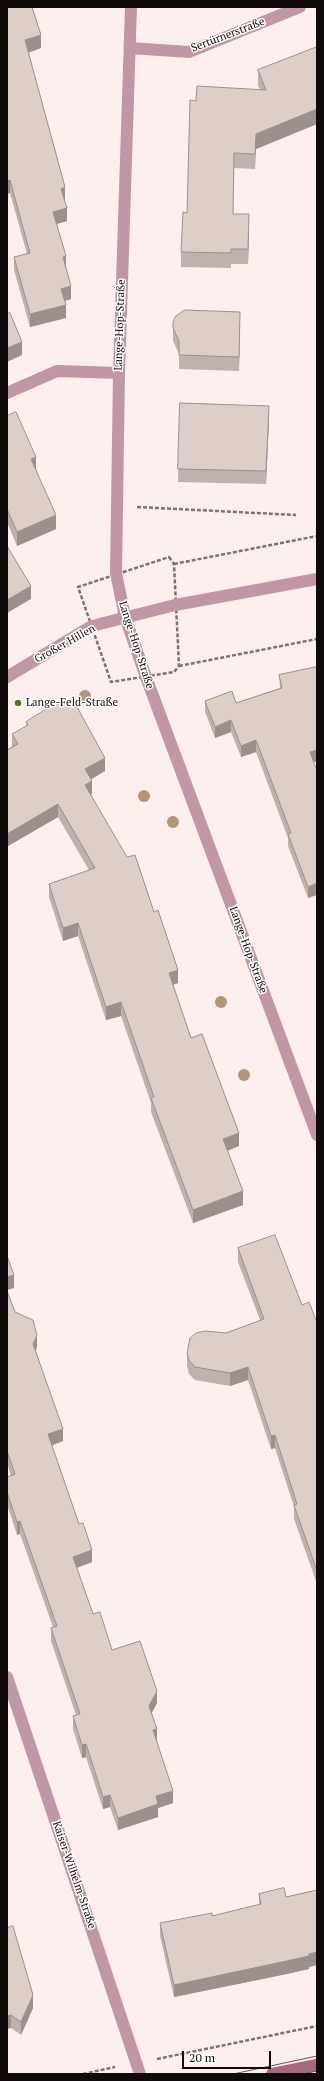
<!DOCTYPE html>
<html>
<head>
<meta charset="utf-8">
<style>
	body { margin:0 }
	#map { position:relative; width:324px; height:2081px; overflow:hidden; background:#feefef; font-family:"PT Serif",serif }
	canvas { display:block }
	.frame { position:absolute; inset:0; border:8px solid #100a0a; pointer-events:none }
	.scale { position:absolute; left:182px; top:2051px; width:89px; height:18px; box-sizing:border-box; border:2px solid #100a0a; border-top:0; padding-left:5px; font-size:12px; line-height:14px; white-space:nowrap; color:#100a0a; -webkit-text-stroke:3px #fff; paint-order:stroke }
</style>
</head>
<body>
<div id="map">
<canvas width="324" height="2081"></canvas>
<div class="frame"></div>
<div class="scale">20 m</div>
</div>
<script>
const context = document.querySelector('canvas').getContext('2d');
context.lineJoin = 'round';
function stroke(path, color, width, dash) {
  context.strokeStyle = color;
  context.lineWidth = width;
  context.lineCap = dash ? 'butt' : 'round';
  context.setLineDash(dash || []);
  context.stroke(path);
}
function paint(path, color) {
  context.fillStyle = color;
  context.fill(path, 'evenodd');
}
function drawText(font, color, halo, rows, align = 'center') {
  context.font = font + ' "PT Serif",serif';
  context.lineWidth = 3;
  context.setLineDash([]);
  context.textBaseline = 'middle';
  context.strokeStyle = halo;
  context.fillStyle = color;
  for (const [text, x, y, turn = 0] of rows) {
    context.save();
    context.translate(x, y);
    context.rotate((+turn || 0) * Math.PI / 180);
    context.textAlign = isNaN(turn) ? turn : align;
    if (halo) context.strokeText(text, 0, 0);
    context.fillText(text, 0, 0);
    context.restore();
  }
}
stroke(new Path2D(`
	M137 507 296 515
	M169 557 174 564 179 666 174 672 111 682 78 587Z
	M174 564 317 536
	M179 666 317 639
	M157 2059 317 2026
	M83 2074 115 2067`), '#7c7272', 2.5, [4, 2]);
stroke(new Path2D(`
	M131 7 119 373 116 573 125 617 146 677 317 1135
	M130 48 189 52 300 7
	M7 393 57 371 119 373
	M7 1677 140 2074`), '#c197a5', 12);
stroke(new Path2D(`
	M7 677 92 626 175 605 317 579`), '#c197a5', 12);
stroke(new Path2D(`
	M272 2074 317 2065`), '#a56a80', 12);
stroke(new Path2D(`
	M233 2074 317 2056
	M303 2074 317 2071`), '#5f5656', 1);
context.fillStyle = '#b59578';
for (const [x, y] of [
	[85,696],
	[144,796],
	[173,822],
	[221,1002],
	[244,1075]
]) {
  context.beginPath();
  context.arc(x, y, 6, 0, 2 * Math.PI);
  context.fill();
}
paint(new Path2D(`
	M7 7 41 48 28 52 65 201 67 221 57 224 66 269 71 299 65 301 66 318 30 327 14 270V257L27 254 10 193 7 194Z
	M317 47V124L256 149 255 169 234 168 233 214 249 229 248 264H231V268L181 267V252L187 213 196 101 260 89 258 86V70Z
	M173 323 240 325 239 371 179 369V354L173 341Z
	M180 403 269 419 266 484 178 482Z
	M7 416 36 470 56 529 17 546 7 522Z
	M317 667V761L314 762 308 898 288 846V838L256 752 241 757 231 732 215 738 205 712V701L236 703 280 688 279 675Z
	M26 722 105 771 91 779 92 794 91 795 178 983 173 985 191 1038 239 1146 228 1151 243 1205 193 1223 151 1112V1103L121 1016 106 1020 78 936 63 941 49 897V884L89 870 58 817 8 846V851H7L12 747V734L26 726Z
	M238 1248 302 1305 317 1323V1581H316L294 1519V1507L275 1448 271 1449 248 1380 230 1386 195 1380 189 1374 187 1366V1353L260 1320 238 1262Z
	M7 1291 15 1312 37 1347 36 1351 63 1441 51 1445 92 1562 77 1568 93 1614 112 1650 157 1703 151 1714 157 1741 173 1803 158 1808V1817L118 1830 110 1807 103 1809 86 1757 82 1758 73 1729V1716L76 1715 51 1641V1628L53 1627 20 1534 17 1535 7 1504V1477L11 1476 7 1463Z
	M317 1890V1965L309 1967V1969L282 1975 174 1997 160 1936V1923L212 1916 259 1905V1894L286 1897Z
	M7 1928 33 2008 21 2035 11 2028Z`), '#bfb1ac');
paint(new Path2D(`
	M41 35V48L25 54V40Z
	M317 109V124L256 149 255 169 256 134Z
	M10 180V193L7 194V181Z
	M65 187V201L61 189Z
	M67 208V221L53 225V212Z
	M249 214V229L248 264V249Z
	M66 256V269L63 257Z
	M71 286V299L61 302V289Z
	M66 305V318L30 327V314Z
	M240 312V325L239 371V357Z
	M22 342V355L7 362V348Z
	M269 406V419L266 484V471Z
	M36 457V470L31 459Z
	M56 515V529L17 546V532Z
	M31 586V599L7 613V600Z
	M231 720V732L215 738V727Z
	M256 740V752L241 757V746Z
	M317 750V761L310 764V752Z
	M105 758V771L85 783V769Z
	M92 781V794L85 798V785Z
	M58 804V817L8 846V851H7V834Z
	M317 883V895L308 898V887Z
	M78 923V936L63 941V928Z
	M178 970V983L169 986V973Z
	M121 1002V1016L106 1020V1007Z
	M239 1133V1146L223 1152V1139Z
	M243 1191V1205L193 1223V1210Z
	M14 1275V1288L7 1290V1277Z
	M37 1335V1347L33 1356V1344Z
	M248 1367V1380L230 1386V1373Z
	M63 1429V1441L48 1447V1434Z
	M275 1435V1448L271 1449V1436Z
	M20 1521V1534L17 1535V1522Z
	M92 1550V1562L73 1569V1557Z
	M316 1568H317V1581H316Z
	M157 1691V1703L149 1718V1706Z
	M157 1729V1742L153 1730Z
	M86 1744V1757L82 1758V1745Z
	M173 1791V1803L158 1808V1817L118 1830V1818L156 1796Z
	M110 1795V1807L103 1809V1797Z
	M317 1952V1965L309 1967V1969L282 1975 174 1997V1985Z
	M33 1995V2008L21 2035V2022Z
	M11 2015V2028L7 2029V2016Z`), '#9b908c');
const building = new Path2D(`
	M7 7H32L41 35 25 40 65 187 61 189 67 208 53 212 66 256 63 257 71 286 61 289 66 305 30 314 14 257 30 253 10 180 7 181Z
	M317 47V109L256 134 255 154 234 153 233 214H249L248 249H231V253L181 252 183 212 187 213 190 100 196 101 197 86 266 90 258 70Z
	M185 310 240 312 239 357 179 355V341L173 328V323L175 317Z
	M10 313 22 342 7 348V314Z
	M180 403 269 406 266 471 178 469Z
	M16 412 36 457 31 459 56 515 17 532 7 509V416Z
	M7 546 31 586 7 600Z
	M317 667V750L310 752 317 771V883L308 887 288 834 291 833 256 740 241 746 231 720 215 727 205 701 232 691 236 703 282 688 279 675Z
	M55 704H71L77 707 105 758 85 769 92 781 85 785 127 857 135 855 154 912 158 910 178 970 169 973 191 1038 202 1034 239 1133 223 1139 243 1191 193 1210 151 1098 154 1097 121 1002 106 1007 78 923 63 928 49 884 95 868 58 804 7 834V750L18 744 12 734 28 725 26 722Z
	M275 1235 302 1305 309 1302 317 1323V1568H316L294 1505 297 1504 275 1435 271 1436 248 1367 230 1373 195 1367 189 1360 187 1353 190 1338 196 1333 205 1331 226 1333 264 1319 238 1248Z
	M7 1256 14 1275 7 1277Z
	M7 1291 15 1312 33 1320 37 1335 33 1344 63 1429 48 1434 79 1524 83 1523 92 1550 73 1557 93 1614 100 1612 112 1650 140 1641 157 1691 149 1706 157 1729 153 1730 173 1791 156 1796 158 1804 118 1818 110 1795 103 1797 86 1744 82 1745 73 1716 80 1714 51 1628 57 1626 20 1521 17 1522 7 1492V1477L15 1474 7 1451Z
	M284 1888 286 1897 317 1890V1952L309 1954V1956L282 1962 174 1985 160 1923 212 1913V1916L261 1904 259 1894Z
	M13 1926 33 1995 21 2022 11 2015 7 2016V1928Z`);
paint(building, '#decec8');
stroke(building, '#9b908c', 1);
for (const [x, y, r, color] of [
	[18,703,4,"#46811d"]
]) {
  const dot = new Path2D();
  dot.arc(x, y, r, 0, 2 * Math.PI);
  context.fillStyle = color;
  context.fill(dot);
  stroke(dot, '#fff', 1.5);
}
drawText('11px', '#100a0a', '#fff', [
	["Sertürnerstraße",228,35,-21],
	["Lange-Hop-Straße",120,325,-88],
	["Großer Hillen",65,644,-29],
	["Lange-Hop-Straße",136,645,72],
	["Lange-Hop-Straße",248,950,70],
	["Kaiser-Wilhelm-Straße",74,1875,71]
]);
drawText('11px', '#100a0a', '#fff', [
	["Lange-Feld-Straße",26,703]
], 'left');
</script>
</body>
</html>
